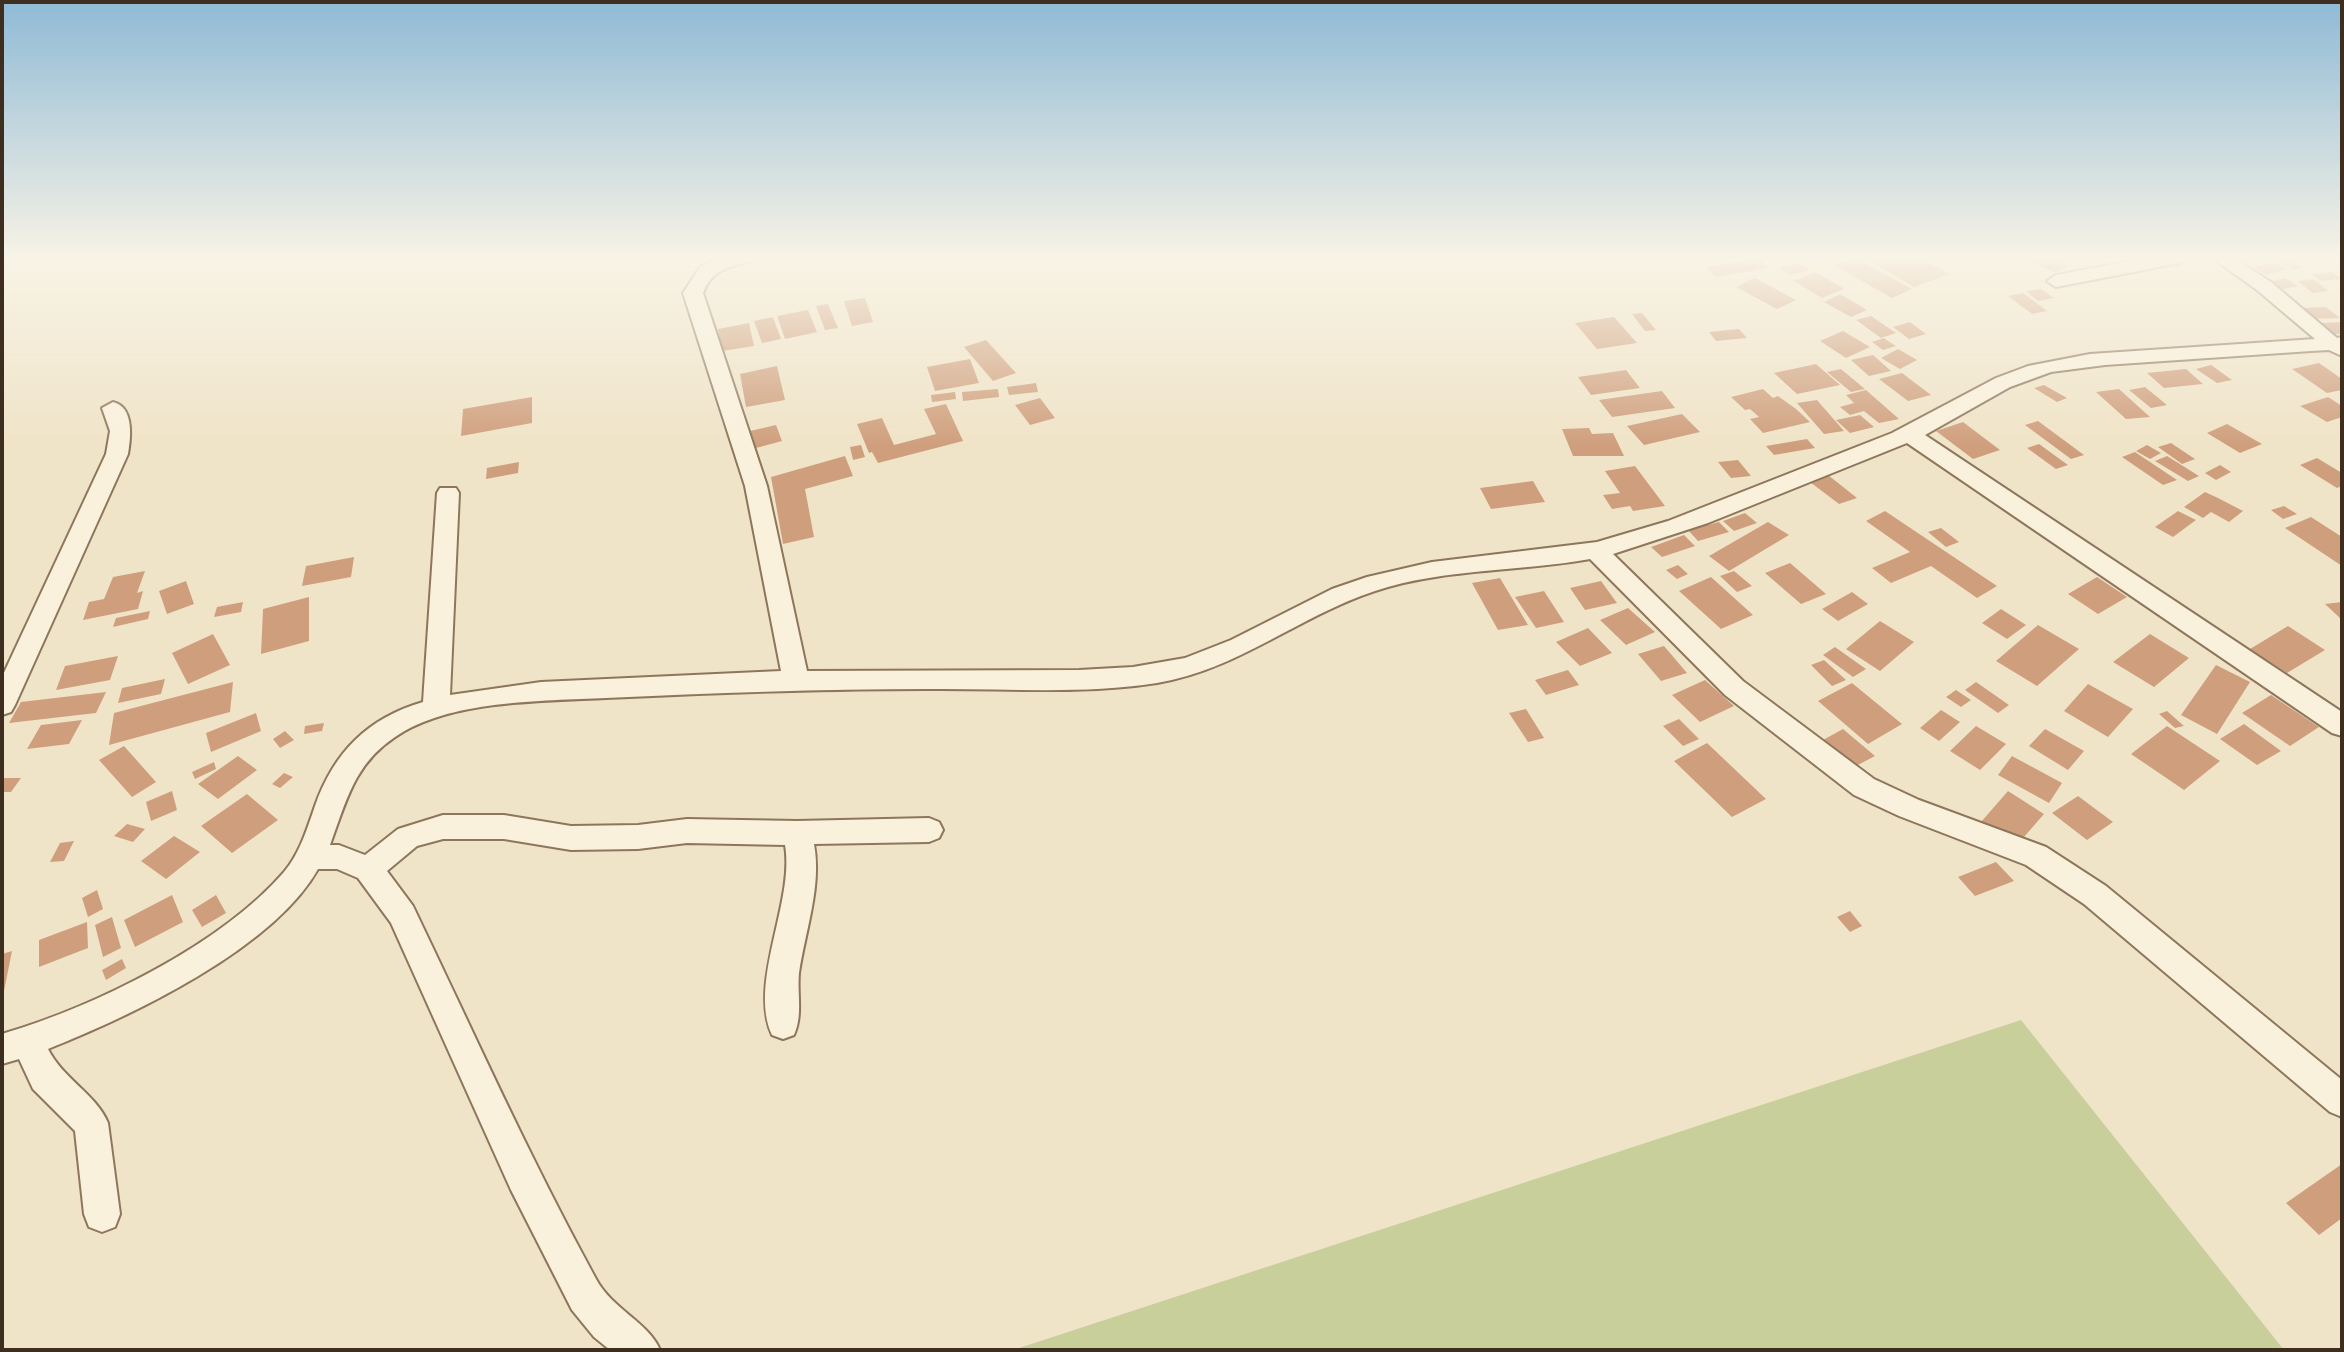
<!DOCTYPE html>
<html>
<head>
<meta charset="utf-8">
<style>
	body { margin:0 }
	#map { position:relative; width:2344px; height:1352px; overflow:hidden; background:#f0e4c8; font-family:"Roboto Serif",serif }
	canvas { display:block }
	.frame { position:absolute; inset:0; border:4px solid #3d2e20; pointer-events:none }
</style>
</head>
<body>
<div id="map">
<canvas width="2344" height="1352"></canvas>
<div class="frame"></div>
</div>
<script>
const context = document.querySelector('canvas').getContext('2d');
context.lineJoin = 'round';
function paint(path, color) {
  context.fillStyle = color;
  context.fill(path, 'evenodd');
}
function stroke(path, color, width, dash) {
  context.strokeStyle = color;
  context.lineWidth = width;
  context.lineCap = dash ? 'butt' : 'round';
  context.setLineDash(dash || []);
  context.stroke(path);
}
paint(new Path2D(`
	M2021 1020 2284 1350H1013Z`), '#c9cf9b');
paint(new Path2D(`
	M1854 257 1912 289 1892 298 1834 265Z
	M1890 257H1919L1949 274 1914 287 1873 263Z
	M2020 257H2048L2068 266 2055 273Z
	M2268 257H2282L2302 267 2294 270Z
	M1758 258 1769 268 1716 277 1706 267Z
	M2274 262 2287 269 2267 275 2253 267Z
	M1799 263 1809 270 1790 275 1780 268Z
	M1816 272 1844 289 1822 298 1794 281Z
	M2333 272 2342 279 2321 281 2311 274Z
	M1755 278 1796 300 1777 309 1736 287Z
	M2285 278 2298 286 2279 290 2266 283Z
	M2313 279 2329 291 2313 293 2297 281Z
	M2041 289 2054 298 2038 301 2026 291Z
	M2023 293 2047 311 2032 314 2008 296Z
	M1840 294 1867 310 1851 317 1824 302Z
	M865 298 873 322 852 326 844 301Z
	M828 304 838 328 825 330 816 306Z
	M2326 307 2340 318 2311 319 2298 308Z
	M808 310 817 332 785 339 777 316Z
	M1642 313 1656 330 1645 331 1632 314Z
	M1871 316 1896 333 1881 338 1856 320Z
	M773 317 781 339 762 343 754 321Z
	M1614 317 1637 343 1597 349 1575 323Z
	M1910 322 1926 334 1909 339 1893 327Z
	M2342 322V334H2333L2319 323Z
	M749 323 754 346 722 351 718 329Z
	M1739 329 1747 338 1716 341 1709 332Z
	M1843 331 1870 347 1846 358 1820 341Z
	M1884 338 1888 341 1896 346 1883 350 1872 342Z
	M986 340 1016 373 993 381 964 347Z
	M1898 349 1917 360 1900 369 1881 358Z
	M1873 355 1891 371 1869 376 1851 360Z
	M970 359 979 383 935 391 927 367Z
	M2319 363 2342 379V390L2327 393 2292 369Z
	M1816 364 1840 385 1797 394 1774 373Z
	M2211 365 2232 380 2217 383 2196 369Z
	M777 366 785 400 746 407 740 374Z
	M1841 369 1865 389 1851 392 1827 372Z
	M2186 369 2203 384 2164 388 2147 373Z
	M1626 370 1640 388 1591 395 1578 377Z
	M1902 373 1931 395 1908 401 1879 379Z
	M1036 383 1038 392 1009 395 1007 387Z
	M2044 385 2067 398 2057 402 2034 388Z
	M2145 387 2167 405 2151 408 2129 390Z
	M998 389 999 397 963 401 962 392Z
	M1763 389 1773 398 1778 396 1796 409 1810 422 1763 433 1750 419 1759 417 1750 409 1745 410 1731 397Z
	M2119 389 2150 417 2126 419 2096 392Z
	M1866 390 1899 419 1879 423 1864 411 1850 415 1840 407 1854 403 1846 395Z
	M1662 391 1675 408 1612 417 1599 400Z
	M955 392 956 399 932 402 931 395Z
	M532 397V423L461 436 463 409Z
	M2328 397 2342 406V417L2327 422 2300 406Z
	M1040 398 1055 418 1030 425 1015 405Z
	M1817 400 1844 431 1824 434 1797 403Z
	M946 404 963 441 878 463 872 452 869 453 857 424 882 418 894 445 936 434 924 409Z
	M1682 414 1700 432 1644 445 1627 426Z
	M1860 415 1874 427 1850 433 1836 420Z
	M2038 421 2084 455 2071 459 2025 425Z
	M1963 422 2000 450 1973 459 1936 431Z
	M2227 424 2262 444 2240 453 2207 433Z
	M776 425 782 441 756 448 750 431Z
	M1589 428 1592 434 1613 433 1624 456H1573L1562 429Z
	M1807 439 1815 448 1774 455 1766 446Z
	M2171 443 2195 459 2182 464 2158 447Z
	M2039 444 2068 465 2056 469 2027 448Z
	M861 445 865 457 853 460 850 447Z
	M2147 445 2161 453 2150 459 2136 451Z
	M2135 452 2177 480 2163 485 2122 457Z
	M845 456 853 476 805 489 814 537 783 544 771 477Z
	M2167 456 2199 476 2188 481 2155 461Z
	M2317 458 2342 473V486L2337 488 2300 465Z
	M1738 460 1751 476 1731 478 1718 462Z
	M519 462 518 473 486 479 487 468Z
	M2220 465 2231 472 2216 480 2205 473Z
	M1635 466 1665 506 1633 511 1630 506 1612 509 1603 495 1620 493 1605 471Z
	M1828 475 1857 498 1839 504 1810 482Z
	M1533 481 1545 502 1491 509 1480 488Z
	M2205 492 2218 498 2243 511 2229 522 2211 512 2203 518 2184 507Z
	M2284 506 2297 514 2283 519 2271 510Z
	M1885 511 1997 586 1977 598 1931 566 1891 583 1872 568 1910 552 1866 521Z
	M2178 511 2196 520 2173 537 2155 527Z
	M1745 513 1757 523 1734 531 1723 521Z
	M2311 517 2342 537V566L2285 528Z
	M1719 522 1729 532 1698 541 1688 530Z
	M1768 522 1789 535 1729 571 1709 556Z
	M1941 528 1959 542 1946 547 1928 532Z
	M1684 535 1695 546 1662 557 1651 547Z
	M354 557 351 577 302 586 306 566Z
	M1790 563 1826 594 1801 604 1765 573Z
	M1678 565 1688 574 1677 579 1666 570Z
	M145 571 137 593 143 591 138 609 83 620 89 602 104 599 113 577Z
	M1734 571 1752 586 1737 592 1720 576Z
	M1711 577 1753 615 1721 629 1679 591Z
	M2097 577 2127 597 2098 614 2068 594Z
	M1500 578 1528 625 1498 630 1472 583Z
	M186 581 194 604 167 614 159 591Z
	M1601 581 1617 603 1585 610 1570 588Z
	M1544 591 1564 622 1536 628 1515 597Z
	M1852 592 1868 604 1838 621 1822 609Z
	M309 597V641L261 654 263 609Z
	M243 602 241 612 214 617 217 607Z
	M2342 602V620L2325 604Z
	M1628 608 1655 632 1626 645 1600 620Z
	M2001 609 2026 625 2007 639 1982 623Z
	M150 611 148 619 113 627 116 618Z
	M1880 621 1914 642 1880 671 1846 649Z
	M2038 625 2079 649 2037 686 1996 661Z
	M2288 626 2325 650 2287 673 2250 649Z
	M1588 628 1612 653 1580 666 1556 642Z
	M213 634 230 665 188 684 172 653Z
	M2150 634 2189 658 2154 687 2113 662Z
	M1664 646 1687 673 1661 681 1638 654Z
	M1835 647 1866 669 1853 677 1823 655Z
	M118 656 110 680 56 690 65 666Z
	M1824 660 1846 680 1832 686 1811 665Z
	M2216 665 2250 682 2217 734 2181 715Z
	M1568 670 1579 685 1546 695 1535 680Z
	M165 679 161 694 118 703 122 688Z
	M1705 680 1734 706 1700 722 1672 695Z
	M233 682 230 712 109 745 114 713Z
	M1976 682 2009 705 1998 713 1965 690Z
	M1852 683 1902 724 1868 744 1818 701Z
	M2088 684 2133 709 2108 737 2064 711Z
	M1956 690 1971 700 1961 707 1946 697Z
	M106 692 96 713 9 723 21 702Z
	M2271 695 2319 727 2290 746 2242 713Z
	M1526 709 1544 738 1528 742 1509 713Z
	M1941 710 1960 722 1939 741 1920 728Z
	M2167 711 2184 726 2175 728 2159 714Z
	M256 713 261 731 211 752 206 733Z
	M1679 719 1699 739 1683 746 1663 726Z
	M82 720 69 744 27 749 41 725Z
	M324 723 322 731 304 734 305 726Z
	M2244 724 2281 751 2257 765 2220 739Z
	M1976 726 2006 744 1980 770 1950 751Z
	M2167 726 2220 761 2184 790 2131 754Z
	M1843 729 1875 756 1854 767 1823 740Z
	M2045 729 2084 751 2068 770 2029 746Z
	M285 731 294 740 280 748 273 739Z
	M1707 743 1766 799 1732 817 1674 761Z
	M124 746 156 782 132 797 99 760Z
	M238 756 257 770 218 799 198 784Z
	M2012 756 2062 783 2049 803 1998 775Z
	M214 762 216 769 195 779 192 772Z
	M284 773 293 777 280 788 272 784Z
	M2 778H21L11 792H2Z
	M172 791 177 810 151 821 146 802Z
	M2008 791 2044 814 2017 845 1981 822Z
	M247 794 278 820 232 853 201 826Z
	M2078 796 2113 822 2087 840 2052 813Z
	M127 824 145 829 133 842 114 836Z
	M174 836 200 852 166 879 141 861Z
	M74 841 64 861 50 862 60 843Z
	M1996 862 2014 881 1975 896 1958 877Z
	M97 890 103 909 88 917 82 898Z
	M172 895 183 922 135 947 124 920Z
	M216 895 226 913 202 927 192 910Z
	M1850 911 1862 926 1850 932 1837 917Z
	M112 917 121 948 103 957 95 925Z
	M87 922 88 948 39 967V940Z
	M12 951 3 996 2 995V954Z
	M122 959 126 968 106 980 102 970Z
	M2342 1164V1218L2319 1235 2286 1203Z`), '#cf9f7d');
const street = new Path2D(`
	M719 257H754L752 261C729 267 712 269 703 293L767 486 807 671 1079 670 1133 667 1185 658 1231 640 1332 589 1367 577 1432 562 1597 542 1668 521 1892 433 1996 378 2028 366 2090 354 2315 339 2257 290 2211 257H2232L2271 282 2337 338 2342 337V356L2329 350 2311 351 2105 365 2051 372 2010 387 1925 435 2342 712V736L2332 733 1907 443 1708 523 1613 554 1743 681 1874 779 1919 800 2046 847 2106 886 2342 1080V1117L2330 1112 2084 904 2026 865 1899 816 1854 795 1725 695 1590 559C1519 572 1444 568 1375 591 1299 616 1237 670 1157 683 1080 695 1002 688 926 689 819 689 713 693 606 698 541 701 449 700 395 737 354 764 346 802 330 845H339L365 855 398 829 443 815H504L571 826 638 825 687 819 797 821 929 818 939 822 943 830 939 838 929 842 814 844C822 886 805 932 799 973 797 994 803 1015 794 1035L783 1039 772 1035C748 982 795 901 785 845L687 843 638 849 571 850 504 839H443L417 846 387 871 413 906C473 1031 529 1157 596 1279 612 1309 649 1323 660 1350H610L594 1337 572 1310 511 1190 391 923 358 878 337 869H318C273 949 131 1016 48 1049 63 1079 96 1094 108 1123L120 1214 115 1227 102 1232 89 1227 84 1214 75 1131 33 1089 19 1059 2 1064V1034C94 1007 221 945 284 872 300 853 307 829 315 806 334 752 368 718 423 702L437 493 440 488H456L459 493 450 695 541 682 781 671 745 486 683 293 700 267Z
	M2152 257H2189L2180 263 2056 287 2047 281 2056 275Z
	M113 402C134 407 131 437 128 454L15 705 11 712 2 715V677L106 454 110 431 102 408Z`);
stroke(street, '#8d765c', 4);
paint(street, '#faf1dc');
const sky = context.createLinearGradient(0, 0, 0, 446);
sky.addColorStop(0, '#8fbad6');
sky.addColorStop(0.58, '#f8f3e6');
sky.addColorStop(1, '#f8f3e600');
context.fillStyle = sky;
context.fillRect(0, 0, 2344, 446);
</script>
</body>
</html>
